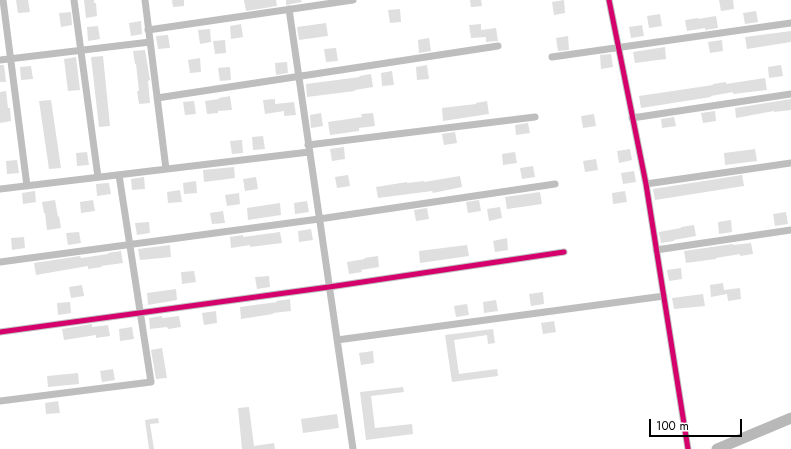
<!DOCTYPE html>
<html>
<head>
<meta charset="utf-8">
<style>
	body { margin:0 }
	#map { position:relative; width:791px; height:449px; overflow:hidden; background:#fff; font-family:Jost,sans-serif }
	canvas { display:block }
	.scale { position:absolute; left:649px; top:419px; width:93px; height:18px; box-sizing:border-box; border:2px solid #000; border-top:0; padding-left:5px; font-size:12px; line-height:14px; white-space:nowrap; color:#000; -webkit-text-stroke:3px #fff; paint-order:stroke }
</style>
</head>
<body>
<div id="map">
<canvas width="791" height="449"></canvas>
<div class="scale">100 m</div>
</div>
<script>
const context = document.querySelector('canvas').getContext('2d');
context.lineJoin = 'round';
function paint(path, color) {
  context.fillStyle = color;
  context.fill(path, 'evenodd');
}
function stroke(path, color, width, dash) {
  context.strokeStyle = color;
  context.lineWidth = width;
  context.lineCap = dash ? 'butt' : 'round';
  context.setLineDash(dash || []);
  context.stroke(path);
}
paint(new Path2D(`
	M16 0H28L30 12 18 13Z
	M84 0H94V3H96L97 16 86 18Z
	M172 0H184V6L173 7Z
	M244 0H276L277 6 246 11Z
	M286 0H301L302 2 286 5Z
	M470 0H481L482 6 471 7Z
	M564 0 565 13 554 15 552 2Z
	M719 0H733L734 9 721 11Z
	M400 9 401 22 390 23 388 10Z
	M756 11 758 22 745 24 743 13Z
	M71 12 72 25 61 27 59 13Z
	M660 14 662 26 649 28 647 16Z
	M716 16 718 28 705 30V28L687 31 685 20 698 18V19Z
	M141 21 142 34 131 36 129 23Z
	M326 23 328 36 299 40 297 27Z
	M241 24 243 37 231 39 230 26Z
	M481 24V30L496 28 498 41 486 42V37L471 38 469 25Z
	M642 25 644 36 631 38 629 27Z
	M98 26 100 39 88 41 87 27Z
	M210 29 211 42 200 44 198 30Z
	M791 31V42L747 49 745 37Z
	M168 35 170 48 158 49 156 36Z
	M568 36 569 50 558 51 556 38Z
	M429 38 431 51 419 53 418 40Z
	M225 40 226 53 215 54 213 41Z
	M722 40 723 51 710 53 708 42Z
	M665 47 666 59 635 63 633 52Z
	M336 48 338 61 326 62 324 49Z
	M145 50 150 80 148 81 150 103 139 104 137 91H139L136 64H135L133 51Z
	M611 54 613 67 601 69 600 55Z
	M103 56 110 126 99 127 91 57Z
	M76 57 80 90 68 91 64 59Z
	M200 58 201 72 190 73 188 60Z
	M287 62 288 73 276 75 275 63Z
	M0 65H4L6 82H0Z
	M427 65 429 79 417 80 416 67Z
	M781 65 783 76 769 78 768 67Z
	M31 66 33 79 21 80 20 67Z
	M230 67 231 80 220 81 218 68Z
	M392 71 394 85 382 86 381 73Z
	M371 74 373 87 355 90V91L307 97 306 84 360 77 359 76Z
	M765 78 767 90 733 94V92L711 96V97L641 108 639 96 713 85V84L726 82V84Z
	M6 91 8 108H10L11 121 0 123V92Z
	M230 96 232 110 218 111V113L207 114 205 101 219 99V98Z
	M275 99V104L294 102 296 115 284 116V111L265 114 263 100Z
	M791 99V110L774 112V111L736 118 735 108Z
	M51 100 61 168 49 169 39 101Z
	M194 101 196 114 185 115 183 102Z
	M487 101 489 114 443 121 442 108 476 104V103Z
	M715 111 716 121 703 123 701 113Z
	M321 113 323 126 311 128 310 115Z
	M373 113 375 126 359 128V131L330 135 328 122 362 117 361 114Z
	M594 114 596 126 583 128 581 116Z
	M674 117 676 126 662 128 661 119Z
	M528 123 530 133 516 135 515 125Z
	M455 132 457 143 444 145 442 134Z
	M263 136 265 149 253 150 252 137Z
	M242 140 243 153 232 154 230 141Z
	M344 147 345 159 332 161 330 149Z
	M630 149 632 160 619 163 617 151Z
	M755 149 757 161 725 165 724 153Z
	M87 152 89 165 77 166 76 153Z
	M515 152 517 163 503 165 502 154Z
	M596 159 598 170 585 172 583 161Z
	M17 160 19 173 7 174 6 161Z
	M533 166 535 177 522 179 520 168Z
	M234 167 235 178 204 182 203 170Z
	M634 171 636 182 623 184 621 173Z
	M348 175 350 186 337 188 335 177Z
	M742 175 744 186 655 200 653 189Z
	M460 176 462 187 433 193 432 191 378 198 376 187 407 182V183L424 181V182Z
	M144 177 145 189 132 190 131 179Z
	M256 177 258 189 245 191 243 179Z
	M196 181 197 193 184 194 183 183Z
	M109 183 111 194 97 196 96 184Z
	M180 190 182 202 168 203 167 192Z
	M35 191 36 202 23 204 22 193Z
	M625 191 627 202 613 204 612 193Z
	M540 192 542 204 507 209 505 197Z
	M239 193 240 204 227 206 225 195Z
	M55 200 58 217 59 216 61 228 47 230 45 213H44L42 202Z
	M93 200 95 211 81 213 80 202Z
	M479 200 481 211 468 213 466 202Z
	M307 201 309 212 295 214 294 203Z
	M280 203 281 215 248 220 247 208Z
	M500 207 502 218 489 221 487 209Z
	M427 208 429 219 416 221 414 210Z
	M223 211 225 223 212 224 210 213Z
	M786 212 788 224 775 226 773 214Z
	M731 220 732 232 719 234 718 222Z
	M149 222 150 233 137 235 135 223Z
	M694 225 696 236 674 240V241L661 243 659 232 681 228V227Z
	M311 229 313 240 299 242 298 231Z
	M79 232 81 243 68 245 66 233Z
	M280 232 282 243 250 247V245L231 248 230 237 243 235V237Z
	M24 237 25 248 12 250 11 238Z
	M507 238 508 250 495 252 493 241Z
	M751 243 753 254 740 256V254L716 258V259L686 263 684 251 733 244V245Z
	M170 245 171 257 140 260 138 249Z
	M467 245 469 256 420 263 419 251Z
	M121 251 123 263 101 266 102 267 88 269V266L36 275 34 263 80 256 81 258 108 254V253Z
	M378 256 379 267 361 270 362 272 349 274 347 262 365 259 364 258Z
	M681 268 682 279 669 281 667 270Z
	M194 271 196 282 182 284 181 272Z
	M269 276 270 287 257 289 255 277Z
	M723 283 724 290 740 288 741 299 728 301 727 294 711 297 710 285Z
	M82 285 84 296 71 298 69 287Z
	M176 289 177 300 148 305 147 293Z
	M543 292 544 304 531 306 529 294Z
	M703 294 705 306 674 309 672 298Z
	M290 299 291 311 273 313V314L241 319 240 307 277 302 276 301Z
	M496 300 498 311 484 313 483 302Z
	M70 302 71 313 58 315 57 303Z
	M467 304 469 315 456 317 454 306Z
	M216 311 217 323 204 325 202 313Z
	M162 316V318L179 316 181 327 168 329 167 327 150 329 149 318Z
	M554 321 556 332 543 334 541 323Z
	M92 324V327L108 325 110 336 96 338V335L64 340 62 329Z
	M132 327 134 339 120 341 119 329Z
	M493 329 495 343 488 344 487 335 454 340 459 374 497 369 498 376 452 382 445 335Z
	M162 348 167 378 156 379 151 350Z
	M373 351 374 363 361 365 359 353Z
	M113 369 115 380 102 382 100 371Z
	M78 373 79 384 48 387 47 376Z
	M403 387 404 392 371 396 375 428 412 424 413 434 366 440 360 392Z
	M58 401 60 413 46 414 45 403Z
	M249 407 254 446 274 443 275 449H242L238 408Z
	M337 414 339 428 303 433 301 419Z
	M158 418 159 423 150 424 154 449H149L145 420Z`), '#dfdfdf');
stroke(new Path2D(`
	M3 0 27 186
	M74 0 98 177
	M145 0 166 169
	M609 0 646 184 688 449
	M289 9 353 449
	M148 30 353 0
	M552 57 791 23
	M0 60 150 42
	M157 98 498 46
	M632 118 791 94
	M308 145 535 117
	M646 184 791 163
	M0 189 309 152
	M656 250 791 230
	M0 262 319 219 555 184
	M0 332 329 287 564 252
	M337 340 664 296
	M0 401 151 382 119 175`), '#bebebe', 7);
stroke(new Path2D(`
	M717 449 791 418`), '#b8b8b8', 11);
stroke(new Path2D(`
	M609 0 646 184 688 449
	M0 332 329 287 564 252`), '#d6006c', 5);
</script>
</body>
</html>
